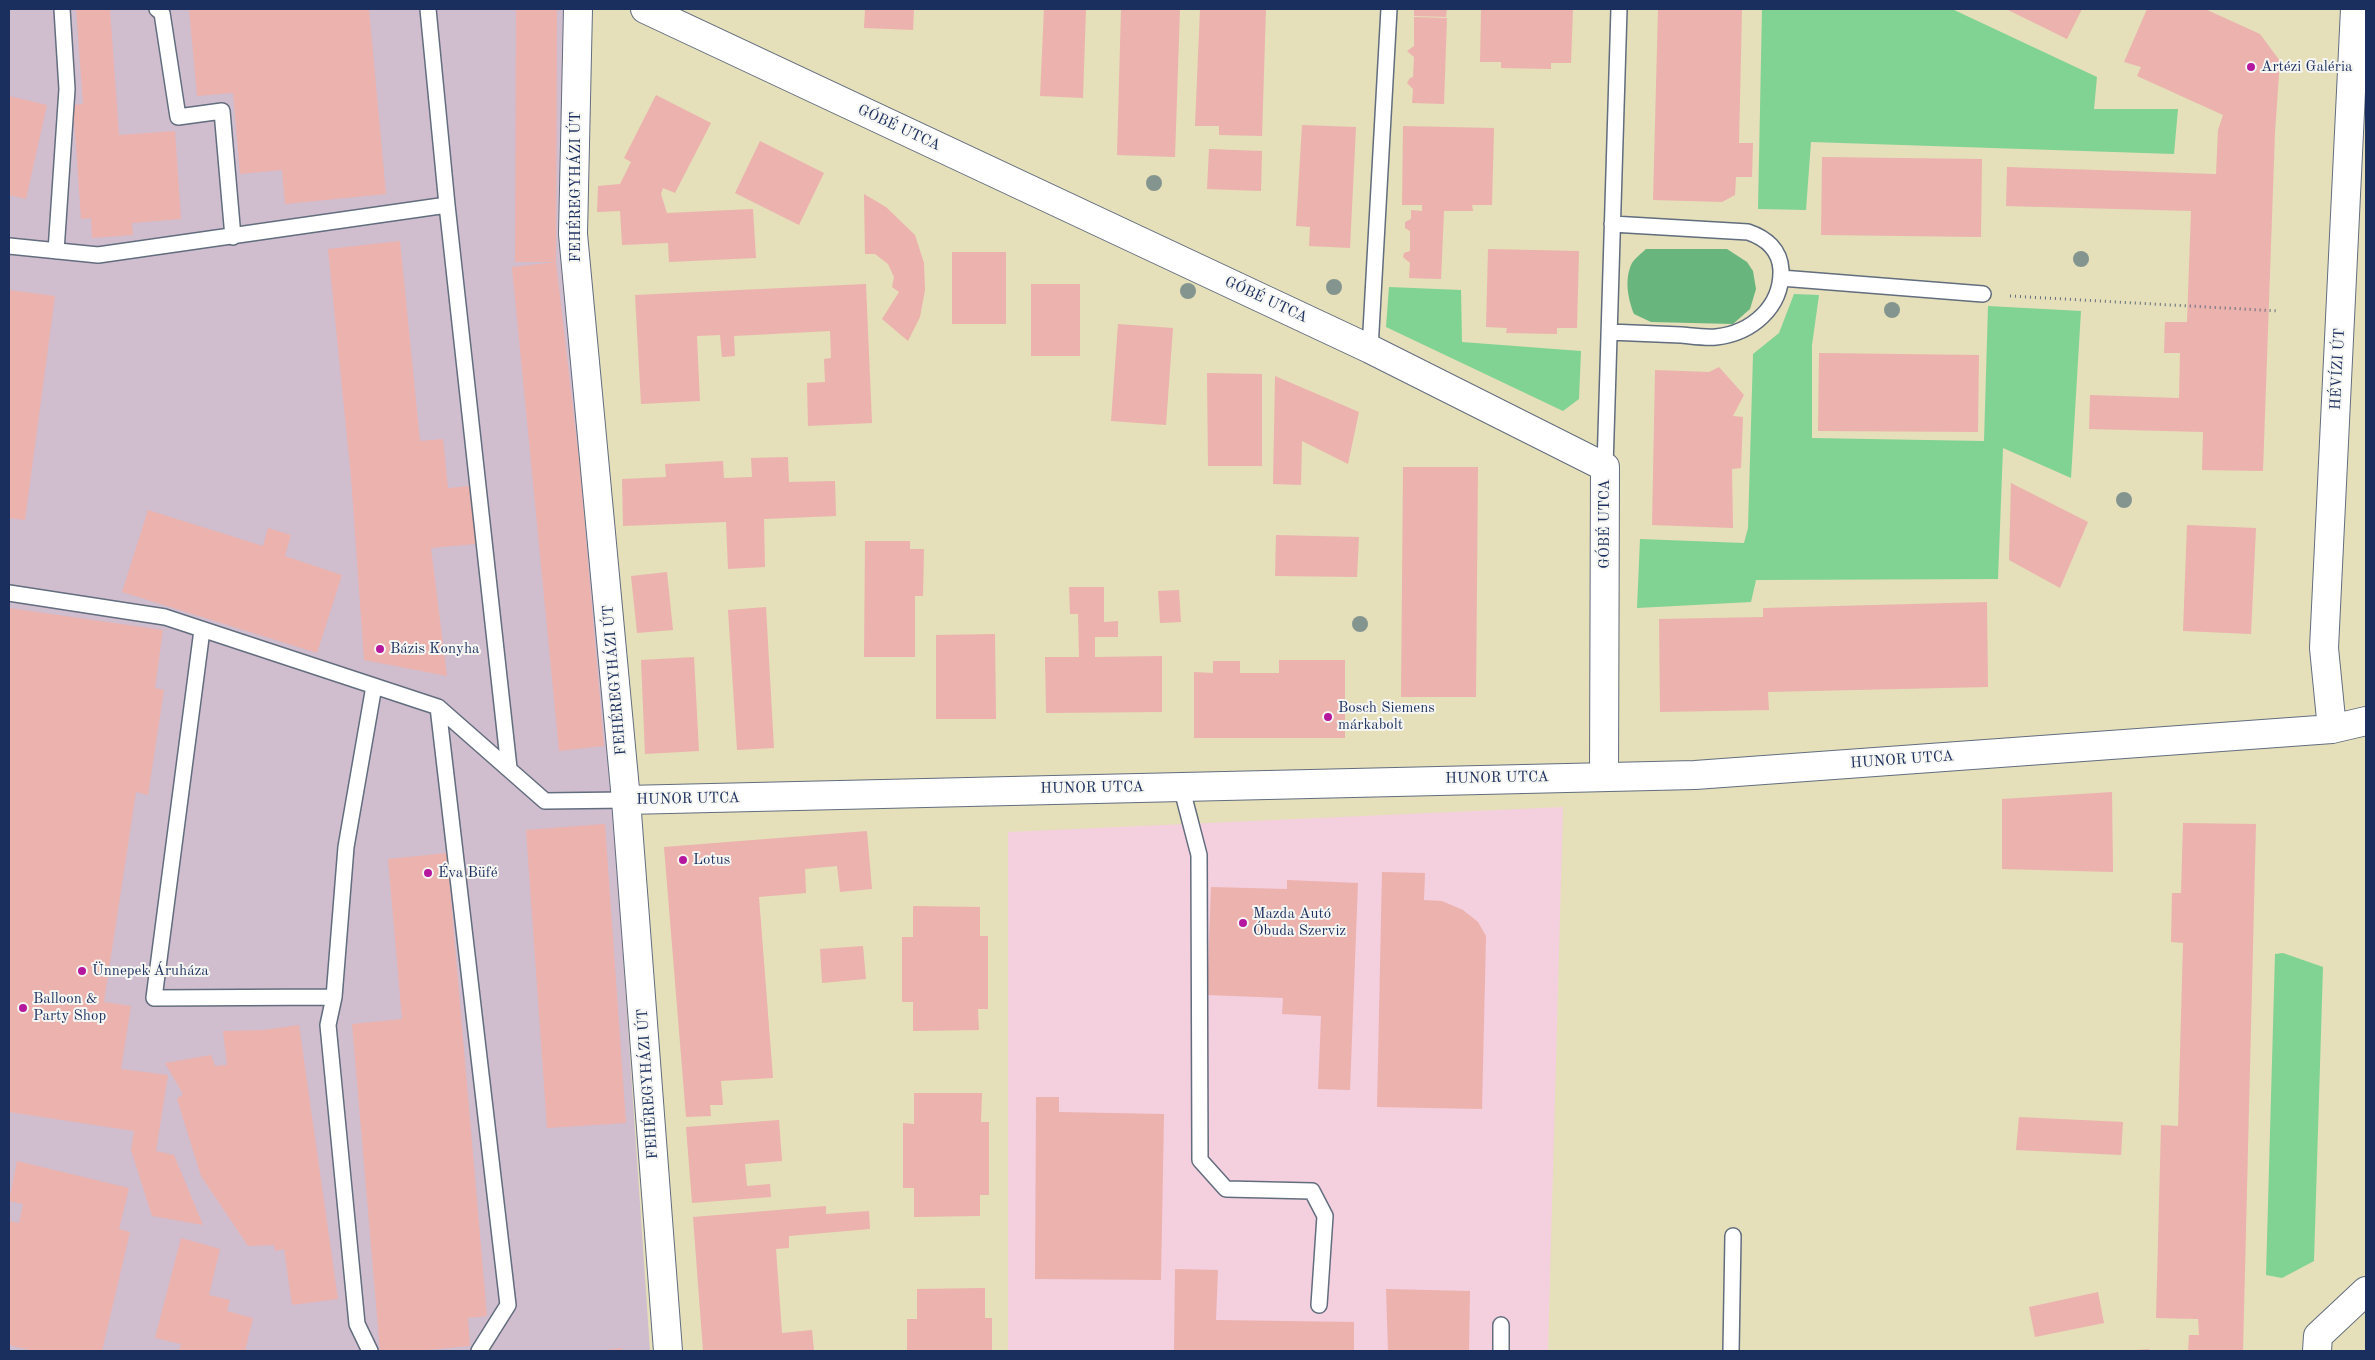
<!DOCTYPE html>
<html>
<head>
<meta charset="utf-8">
<style>
	body { margin:0 }
	#map { position:relative; width:2375px; height:1360px; overflow:hidden; background:#e5dfba; font-family:"Old Standard TT",serif }
	canvas { display:block }
	.frame { position:absolute; inset:0; border:10px solid #1b2f5e; pointer-events:none }
</style>
</head>
<body>
<div id="map">
<canvas width="2375" height="1360"></canvas>
<div class="frame"></div>
</div>
<script>
const context = document.querySelector('canvas').getContext('2d');
context.lineJoin = 'round';
function paint(path, color) {
  context.fillStyle = color;
  context.fill(path, 'evenodd');
}
function stroke(path, color, width, dash) {
  context.strokeStyle = color;
  context.lineWidth = width;
  context.lineCap = dash ? 'butt' : 'round';
  context.setLineDash(dash || []);
  context.stroke(path);
}
function drawText(font, color, halo, rows, align = 'center') {
  context.font = font + ' "Old Standard TT",serif';
  context.lineWidth = 4;
  context.setLineDash([]);
  context.textBaseline = 'middle';
  context.strokeStyle = halo;
  context.fillStyle = color;
  for (const [text, x, y, turn = 0] of rows) {
    context.save();
    context.translate(x, y);
    context.rotate((+turn || 0) * Math.PI / 180);
    context.textAlign = isNaN(turn) ? turn : align;
    if (halo) context.strokeText(text, 0, 0);
    context.fillText(text, 0, 0);
    context.restore();
  }
}
paint(new Path2D(`
	M1563 807 1548 1351H1008V832Z`), '#f4cfde');
paint(new Path2D(`
	M9 9H565L609 748 650 1351H9Z`), '#d0bdce');
paint(new Path2D(`
	M1762 9H1952L2097 77 2094 109H2178L2174 154 1811 142 1806 210 1758 209Z
	M1389 287 1461 290 1462 342 1581 351 1579 399 1563 411 1386 327Z
	M1794 294 1819 295 1812 345V438L1984 441 1988 306 2081 311 2071 478 2003 448 1998 579 1756 580 1751 602 1637 608 1640 539 1744 543 1748 528 1753 354 1779 333Z
	M2283 953 2323 967 2314 1261 2282 1278 2266 1275 2275 954Z`), '#81d394');
paint(new Path2D(`
	M1646 249H1727L1747 262 1753 271 1756 289 1750 309 1733 324 1651 322 1634 314C1628 299 1624 279 1632 263 1635 258 1642 253 1646 249Z`), '#68b57e');
paint(new Path2D(`
	M76 9H110L119 135 175 131 181 219 132 223 133 235 92 238 91 218 81 219 73 105 83 104Z
	M189 9H369L386 194 285 204 282 170 240 174 233 93 197 96Z
	M516 9H557L556 262H515Z
	M865 9H914L913 30 864 28Z
	M1044 9H1086L1083 98 1040 96Z
	M1121 9H1180L1175 157 1117 155Z
	M1200 9H1266L1262 136 1219 135V126H1195Z
	M1414 9H1447L1446 17 1414 16Z
	M1481 9H1573L1571 63H1551V69L1501 68V62H1480Z
	M1658 9H1742L1739 143H1753L1752 177H1736L1735 195 1722 202 1653 200Z
	M2006 9H2082L2067 39Z
	M2147 9H2205L2260 34 2280 61 2275 132 2263 471 2202 470 2203 432 2089 429 2090 395 2179 398 2180 353H2164L2165 322H2187L2191 211 2006 206 2007 167 2216 174 2218 130 2223 115 2137 76 2141 67 2124 62Z
	M1414 17 1447 18 1444 104 1412 103 1413 89 1407 83 1410 78 1413 77 1414 57 1407 51 1414 46Z
	M656 95 711 123 675 193 663 188 661 194 667 213 753 209 756 258 669 262 668 243 622 245 620 211 597 212 598 186 620 184 631 162 624 158Z
	M9 96 47 105 26 199 9 195Z
	M1302 125 1356 127 1350 248 1309 246 1310 227 1296 226Z
	M1403 126 1494 128 1492 205H1472L1473 211H1444L1441 279 1409 278 1410 263 1403 257 1404 253 1410 251V231L1405 228V222L1411 219V210L1422 211V205H1402Z
	M760 141 824 173 799 225 735 193Z
	M1209 149 1262 151 1261 191 1207 189Z
	M1822 157 1982 159 1981 237 1821 235Z
	M864 194 886 207 915 235 924 263 925 290 920 317 908 341 882 319 899 292 892 287 894 277 888 264 875 254H865Z
	M400 241 420 441 443 439 448 488 471 486 476 544 431 548 447 676 364 660 351 477 328 249Z
	M1488 249 1579 251 1577 328H1557V334L1506 333 1507 328 1486 327Z
	M952 252H1006V324H952Z
	M556 262 580 469 604 746 559 751 512 267Z
	M866 284 872 423 808 426 807 383 825 382 824 359 831 358 830 331 734 336 735 356 722 357 720 335 697 336 700 401 641 404 635 295Z
	M1031 284H1080V356H1031Z
	M9 290 55 296 25 520 9 518Z
	M1118 324 1173 328 1166 425 1111 421Z
	M1819 353 1979 355 1978 432 1818 431Z
	M1719 367 1744 395 1733 416 1743 417 1741 468 1732 469 1733 528 1652 525 1655 370 1709 372Z
	M1207 373 1262 374V466H1208Z
	M1275 376 1359 412 1348 464 1302 441 1301 485 1273 484Z
	M788 457 789 482 835 481 836 516 764 519 765 567 728 569 726 522 623 526 622 479 666 477 665 464 723 461 724 478 752 477 751 458Z
	M1403 467H1478L1476 697H1401Z
	M2011 483 2088 522 2060 588 2009 560Z
	M148 510 263 546 268 528 291 535 285 556 342 575 317 653 122 592Z
	M2187 525 2256 528 2251 634 2183 631Z
	M1276 535 1359 537 1357 577 1275 576Z
	M865 541H910V549H924L923 596H915V657H864Z
	M667 572 673 630 637 633 631 576Z
	M1069 587H1104V622L1118 621V637H1095V657L1162 656V712L1046 713 1045 657H1079L1078 614H1070Z
	M1179 590 1181 622 1160 623 1158 591Z
	M1987 602 1988 687 1768 692 1769 710 1660 712 1659 619 1763 617V608Z
	M766 607 774 748 737 750 728 610Z
	M9 608 163 630 155 688 164 690 148 795 136 792 104 1002 131 1006 121 1069 168 1075 156 1151 174 1155 203 1225 152 1216 131 1150 134 1131 9 1112Z
	M995 634 996 719H936V635Z
	M694 657 699 751 645 754 641 660Z
	M1279 660H1345V738H1194V672L1213 673V661H1240V673H1279Z
	M2112 792 2113 872 2002 869V799Z
	M2183 823 2256 824 2243 1351H2188L2189 1335H2199L2198 1319 2156 1318 2161 1125 2178 1126 2183 943 2171 942 2172 893H2181Z
	M605 824 626 1123 547 1128 526 830Z
	M867 831 872 889 840 892 837 866 805 869 806 893 759 897 773 1078 721 1081 723 1105H710L711 1116 686 1117 664 847Z
	M447 853 487 1316 468 1318 470 1346 416 1351H380L352 1024 402 1019 388 859Z
	M1382 872 1425 873 1424 900 1442 901 1463 910 1478 922 1486 936 1482 1109 1377 1107Z
	M1287 880 1358 883 1350 1090 1318 1089 1321 1016 1282 1014 1283 998 1207 995 1211 887 1287 889Z
	M913 906 980 907V936H988V1009H978L979 1030 913 1031V1002H902V937H913Z
	M863 946 866 979 822 983 820 949Z
	M299 1025 338 1299 292 1305 284 1249 275 1251 274 1245 248 1246 201 1176 177 1099 183 1094 165 1063 211 1055 215 1066 227 1065 223 1031 264 1030Z
	M914 1093H982L981 1122H989V1195H980V1216L914 1217V1188H903V1123L914 1124Z
	M1036 1097H1059V1112L1164 1114 1161 1280 1035 1279Z
	M2019 1117 2123 1122 2121 1155 2016 1150Z
	M779 1120 782 1161 745 1164 747 1186 770 1184 771 1197 692 1203 686 1127Z
	M17 1161 129 1188 119 1229 130 1232 102 1351H34L9 1345V1221L19 1223 23 1204 9 1201Z
	M826 1206V1214L869 1211 870 1229 789 1236V1248L776 1249 782 1333 812 1330 814 1351H703L693 1217Z
	M181 1238 220 1249 209 1295 230 1300 227 1311 253 1318 245 1351H179L181 1344 155 1338Z
	M1175 1269 1218 1270 1216 1320 1354 1322V1351H1174Z
	M985 1288V1318H992V1351H907V1319H917V1289Z
	M1386 1289 1470 1291 1469 1351H1388Z
	M2098 1292 2104 1323 2035 1337 2029 1307Z
	M622 1348V1351H606V1350Z
	M2149 1349V1351H2135V1350Z`), '#ecb2ae');
const lane = new Path2D(`
	M157 9 162 13 178 117 222 111 233 237
	M428 9 447 205 509 768
	M9 246 98 255 447 205
	M56 251 67 89 62 9
	M1781 278 1983 294
	M1609 332C1633 333 1657 334 1681 335 1692 336 1705 338 1716 337 1752 333 1782 307 1781 270 1780 250 1766 238 1748 232L1612 224
	M1370 349 1389 9
	M1605 467 1619 9
	M9 593 165 617 438 707 545 801 626 800
	M202 630 154 998 334 997
	M438 707 508 1305 479 1351
	M1181 786 1199 855 1200 1160 1226 1189 1312 1191 1325 1216 1319 1305
	M1501 1325V1351
	M370 1351 357 1324 328 1025 334 997 346 847 374 686
	M1731 1351 1733 1236`);
const street = new Path2D(`
	M578 9 573 234 626 800 668 1351
	M645 9 1370 349 1605 467 1604 776
	M2332 729 2324 648 2355 9
	M626 800 1695 775 2332 729 2366 721
	M2317 1351 2318 1336 2366 1291`);
stroke(lane, '#626d7e', 18);
stroke(street, '#626d7e', 30);
stroke(new Path2D(`
	M2010 296 2279 311`), '#626d7e', 3, [1, 4]);
stroke(lane, '#fff', 15);
stroke(street, '#fff', 28);
context.fillStyle = '#84958f';
for (const [x, y] of [
	[1154,183],
	[2081,259],
	[1334,287],
	[1188,291],
	[1892,310],
	[2124,500],
	[1360,624]
]) {
  context.beginPath();
  context.arc(x, y, 8, 0, 2 * Math.PI);
  context.fill();
}
for (const [x, y, r, color] of [
	[2251,67,5,"#b5179e"],
	[380,649,5,"#b5179e"],
	[1328,717,5,"#b5179e"],
	[683,860,5,"#b5179e"],
	[428,873,5,"#b5179e"],
	[1243,923,5,"#b5179e"],
	[82,971,5,"#b5179e"],
	[23,1008,5,"#b5179e"]
]) {
  const dot = new Path2D();
  dot.arc(x, y, r, 0, 2 * Math.PI);
  context.fillStyle = color;
  context.fill(dot);
  stroke(dot, '#f6f6f2', 2);
}
drawText('15px', '#1b2f5e', '#f6f6f2', [
	["Artézi Galéria",2261,67],
	["Bázis Konyha",390,649],
	["Bosch Siemens",1338,708],
	["márkabolt",1338,725],
	["Lotus",693,860],
	["Éva Büfé",438,873],
	["Mazda Autó",1253,914],
	["Óbuda Szerviz",1253,931],
	["Ünnepek Áruháza",92,971],
	["Balloon &",33,999],
	["Party Shop",33,1016]
], 'left');
drawText('15px', '#1b2f5e', '#f6f6f2', [
	["GÓBÉ UTCA",899,128,25],
	["FEHÉREGYHÁZI ÚT",576,187,-90],
	["GÓBÉ UTCA",1266,300,25],
	["HÉVÍZI ÚT",2338,369,-87],
	["GÓBÉ UTCA",1605,524,-90],
	["FEHÉREGYHÁZI ÚT",615,680,-95],
	["HUNOR UTCA",1902,760,-4],
	["HUNOR UTCA",1497,778,-1],
	["HUNOR UTCA",1092,788,-1],
	["HUNOR UTCA",688,799,-1],
	["FEHÉREGYHÁZI ÚT",648,1084,-94]
]);
</script>
</body>
</html>
